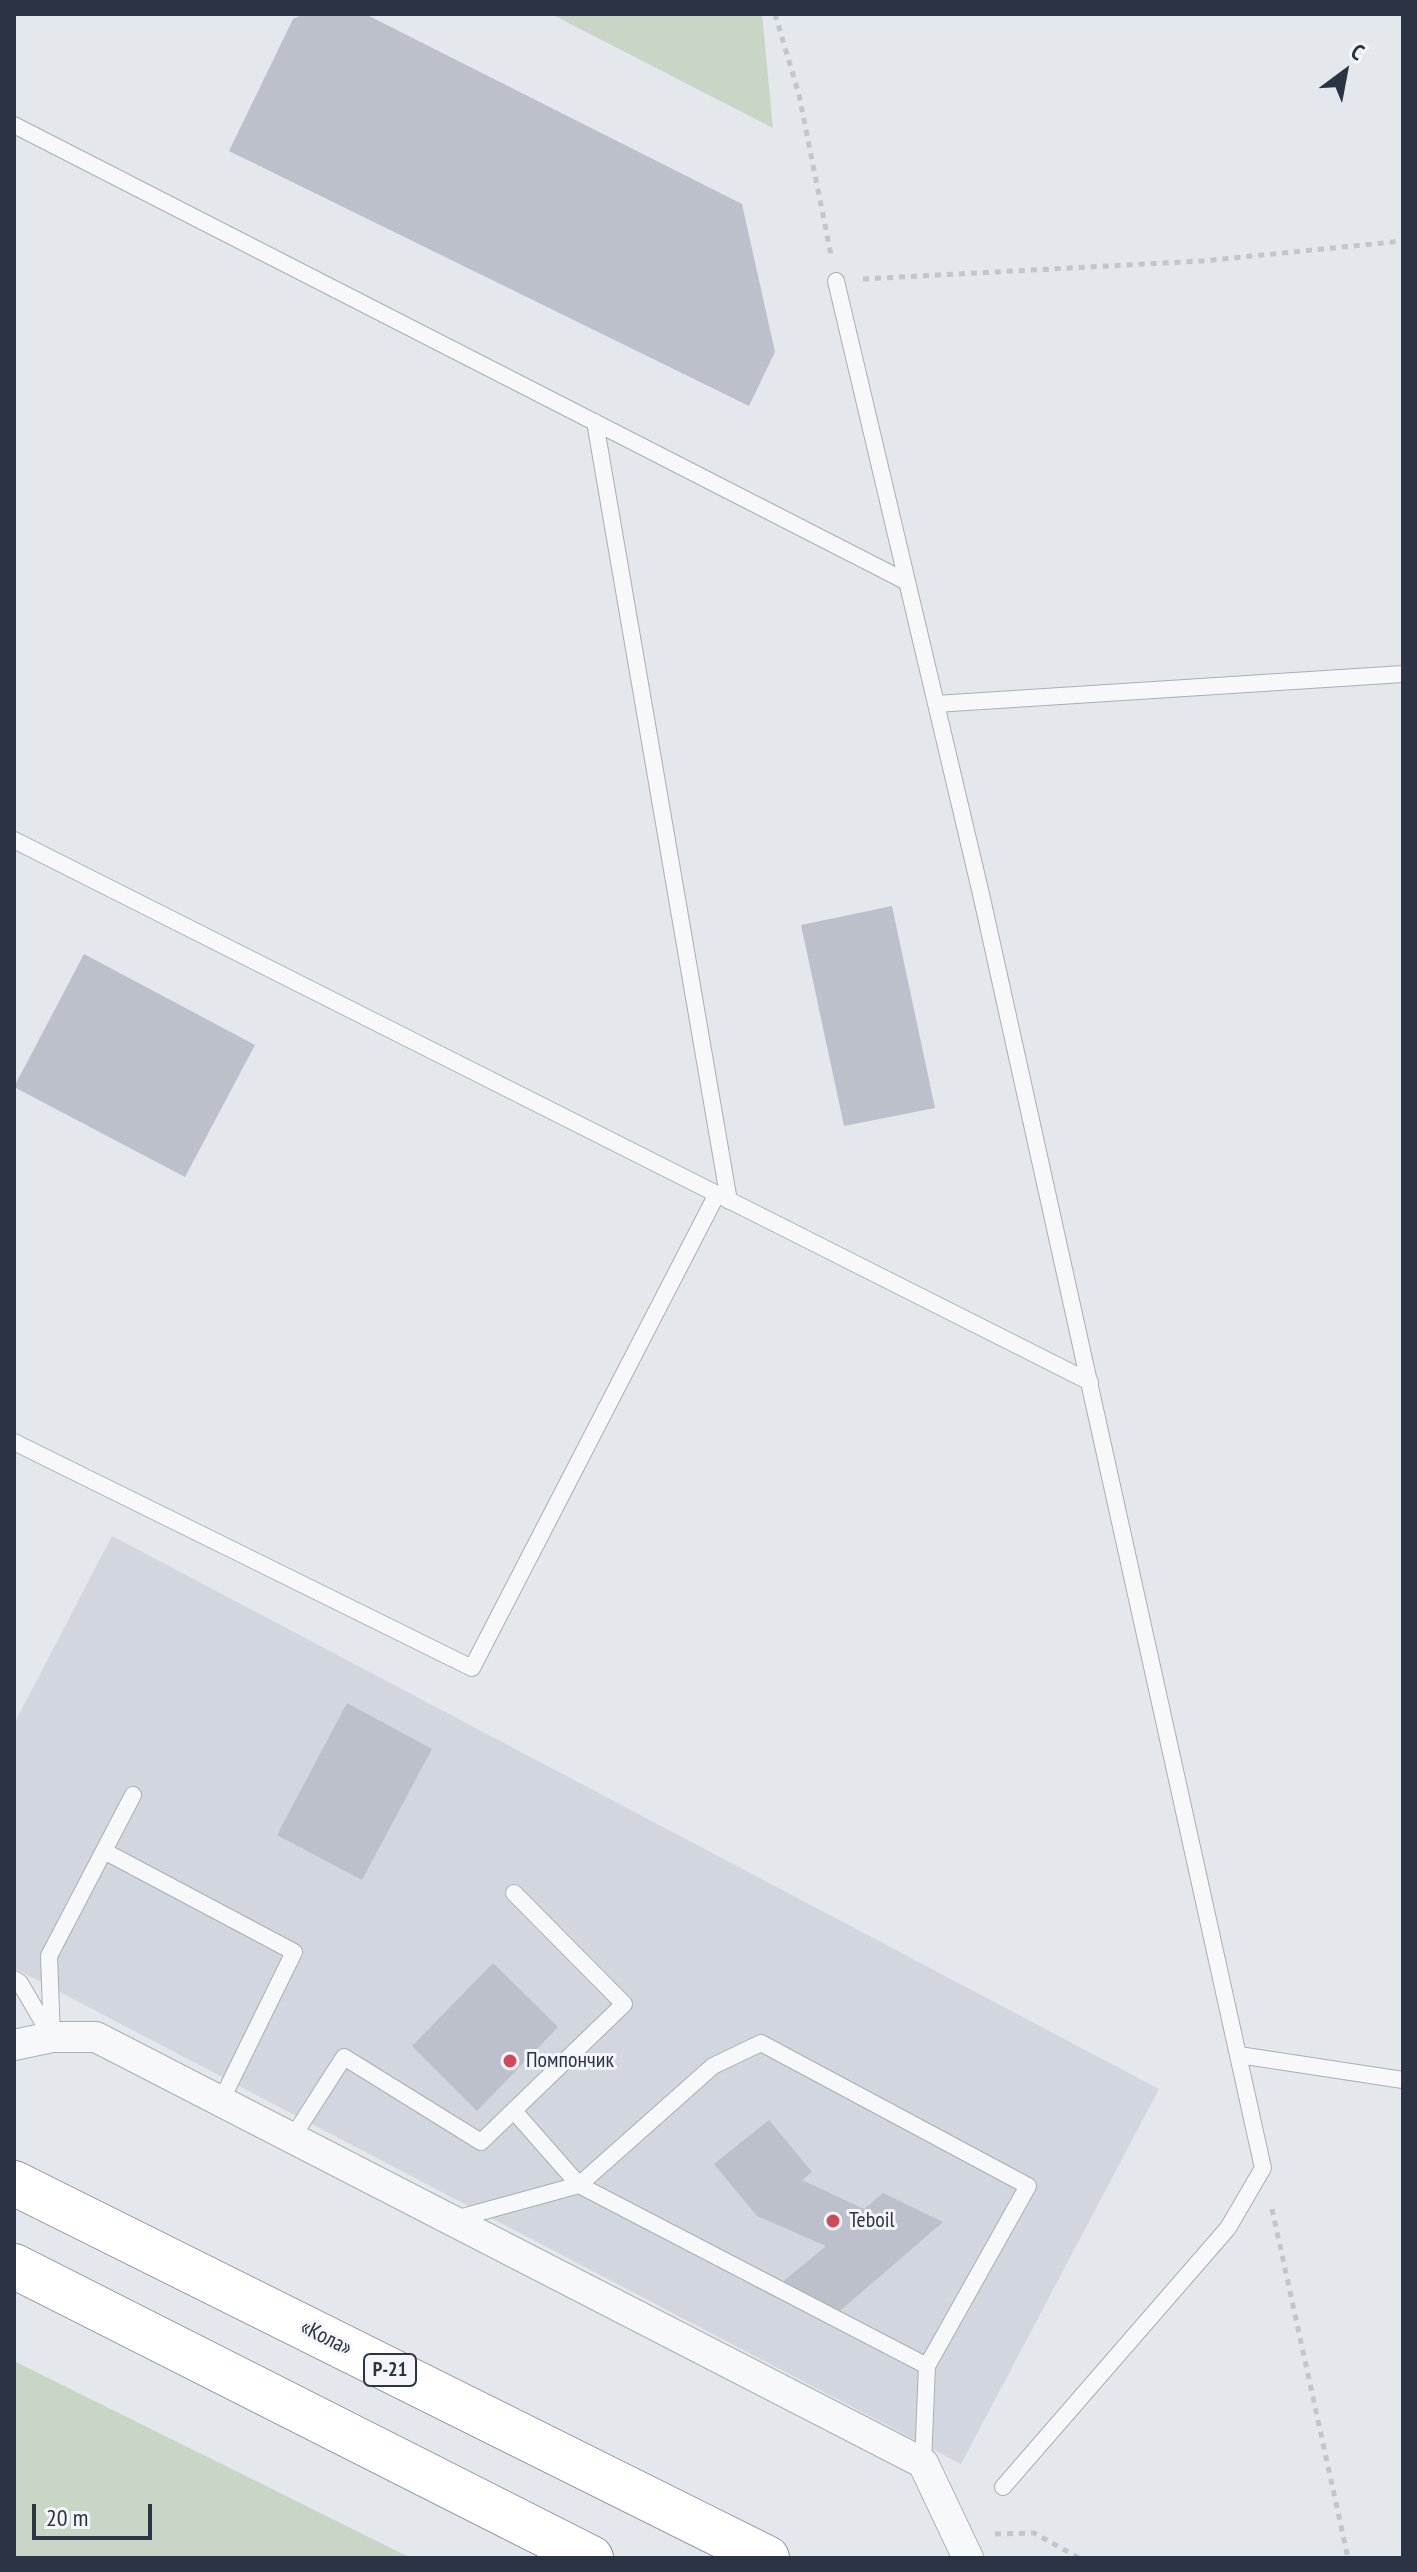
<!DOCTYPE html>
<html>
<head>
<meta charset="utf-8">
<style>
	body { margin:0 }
	#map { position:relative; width:1417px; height:2572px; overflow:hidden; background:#e4e7ec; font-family:"PT Sans Narrow",sans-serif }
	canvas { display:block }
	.frame { position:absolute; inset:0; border:16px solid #2b3445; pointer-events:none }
	.north { position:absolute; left:1305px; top:32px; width:80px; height:80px; -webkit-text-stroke:6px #f4f6f9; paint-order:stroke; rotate:32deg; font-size:22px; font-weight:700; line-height:32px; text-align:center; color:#2b3445 }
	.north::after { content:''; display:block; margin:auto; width:28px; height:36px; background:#2b3445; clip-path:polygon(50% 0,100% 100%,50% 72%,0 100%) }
	.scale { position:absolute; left:32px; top:2504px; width:120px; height:36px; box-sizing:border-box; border:4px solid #2b3445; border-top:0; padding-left:10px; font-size:24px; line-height:28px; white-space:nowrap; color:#2b3445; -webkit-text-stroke:6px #f4f6f9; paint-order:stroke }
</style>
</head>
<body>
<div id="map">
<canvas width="1417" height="2572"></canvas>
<div class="frame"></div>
<div class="north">С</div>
<div class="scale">20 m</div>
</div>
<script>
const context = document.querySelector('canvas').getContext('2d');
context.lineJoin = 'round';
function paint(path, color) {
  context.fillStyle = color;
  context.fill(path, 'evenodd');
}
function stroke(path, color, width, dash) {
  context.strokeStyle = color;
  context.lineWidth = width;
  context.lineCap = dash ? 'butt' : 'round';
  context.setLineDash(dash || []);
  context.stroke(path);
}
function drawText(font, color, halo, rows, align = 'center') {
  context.font = font + ' "PT Sans Narrow",sans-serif';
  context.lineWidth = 6;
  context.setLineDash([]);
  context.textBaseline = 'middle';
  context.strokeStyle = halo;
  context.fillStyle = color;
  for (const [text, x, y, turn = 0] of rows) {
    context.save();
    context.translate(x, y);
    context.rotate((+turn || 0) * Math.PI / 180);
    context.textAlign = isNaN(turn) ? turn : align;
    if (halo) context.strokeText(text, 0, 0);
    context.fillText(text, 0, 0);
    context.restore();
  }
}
paint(new Path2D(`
	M112 1536 1159 2089 961 2464 14 1968V1724Z`), '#d2d6de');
paint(new Path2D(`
	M551 14H762L773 128Z
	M14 2361 411 2558H14Z`), '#c9d6c5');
paint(new Path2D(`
	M304 14H365L742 204 775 352 749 406 229 151 293 19Z
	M892 906 935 1108 844 1126 801 925Z
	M84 954 255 1045 185 1177 14 1087Z
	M347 1703 432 1749 362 1880 277 1835Z
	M493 1963 558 2027 477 2111 412 2046Z
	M769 2120 812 2172 802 2180 864 2209 883 2193 943 2222 827 2322 768 2294 826 2246 757 2216 714 2164Z`), '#bbc0ca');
const lane = new Path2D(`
	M14 125 907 582
	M836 281 981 894 1263 2168 1228 2228 1003 2487
	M595 422 729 1201
	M936 704 1403 674
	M14 840 1090 1382
	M14 1442 472 1668 717 1194
	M104 1851 294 1952 221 2101
	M14 1979 20 1983 51 2036
	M52 2037 49 1956 133 1795
	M1239 2055 1403 2080
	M514 2111 579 2185 713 2066 761 2043 1028 2186 927 2366
	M292 2138 344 2057 481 2142 624 2004 514 1893
	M455 2219 579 2185 927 2366 923 2463`);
const street = new Path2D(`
	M14 2045 52 2037H96L923 2463 968 2558`);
const highway = new Path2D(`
	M14 2183 767 2558
	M14 2266 591 2558`);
stroke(lane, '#a9aeb7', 18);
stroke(street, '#a9aeb7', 32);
stroke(highway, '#8b94a3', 46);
stroke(new Path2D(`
	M775 14 799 95 831 255
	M863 279 1202 261 1403 241
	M1272 2209 1348 2558
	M995 2534 1034 2533 1079 2558`), '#c2c5cb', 5, [6, 6]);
stroke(lane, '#f7f8fa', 16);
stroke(street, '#f7f8fa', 30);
stroke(highway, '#fff', 44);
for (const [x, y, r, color] of [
	[510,2061,8,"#d1495b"],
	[833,2221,8,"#d1495b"]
]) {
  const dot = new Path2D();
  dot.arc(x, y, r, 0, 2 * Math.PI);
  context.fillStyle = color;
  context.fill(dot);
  stroke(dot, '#f4f6f9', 3);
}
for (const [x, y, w] of [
	[390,2370,52]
]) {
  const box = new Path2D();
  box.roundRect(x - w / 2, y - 16, w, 32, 6);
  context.fillStyle = '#f4f6f9';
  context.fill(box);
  stroke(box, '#2b3445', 2);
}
drawText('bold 20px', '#2b3445', null, [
	["Р-21",390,2370]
]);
drawText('22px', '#2b3445', '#f4f6f9', [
	["Помпончик",526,2061],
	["Teboil",849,2221]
], 'left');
drawText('22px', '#2b3445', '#f4f6f9', [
	["«Кола»",326,2338,26]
]);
</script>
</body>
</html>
